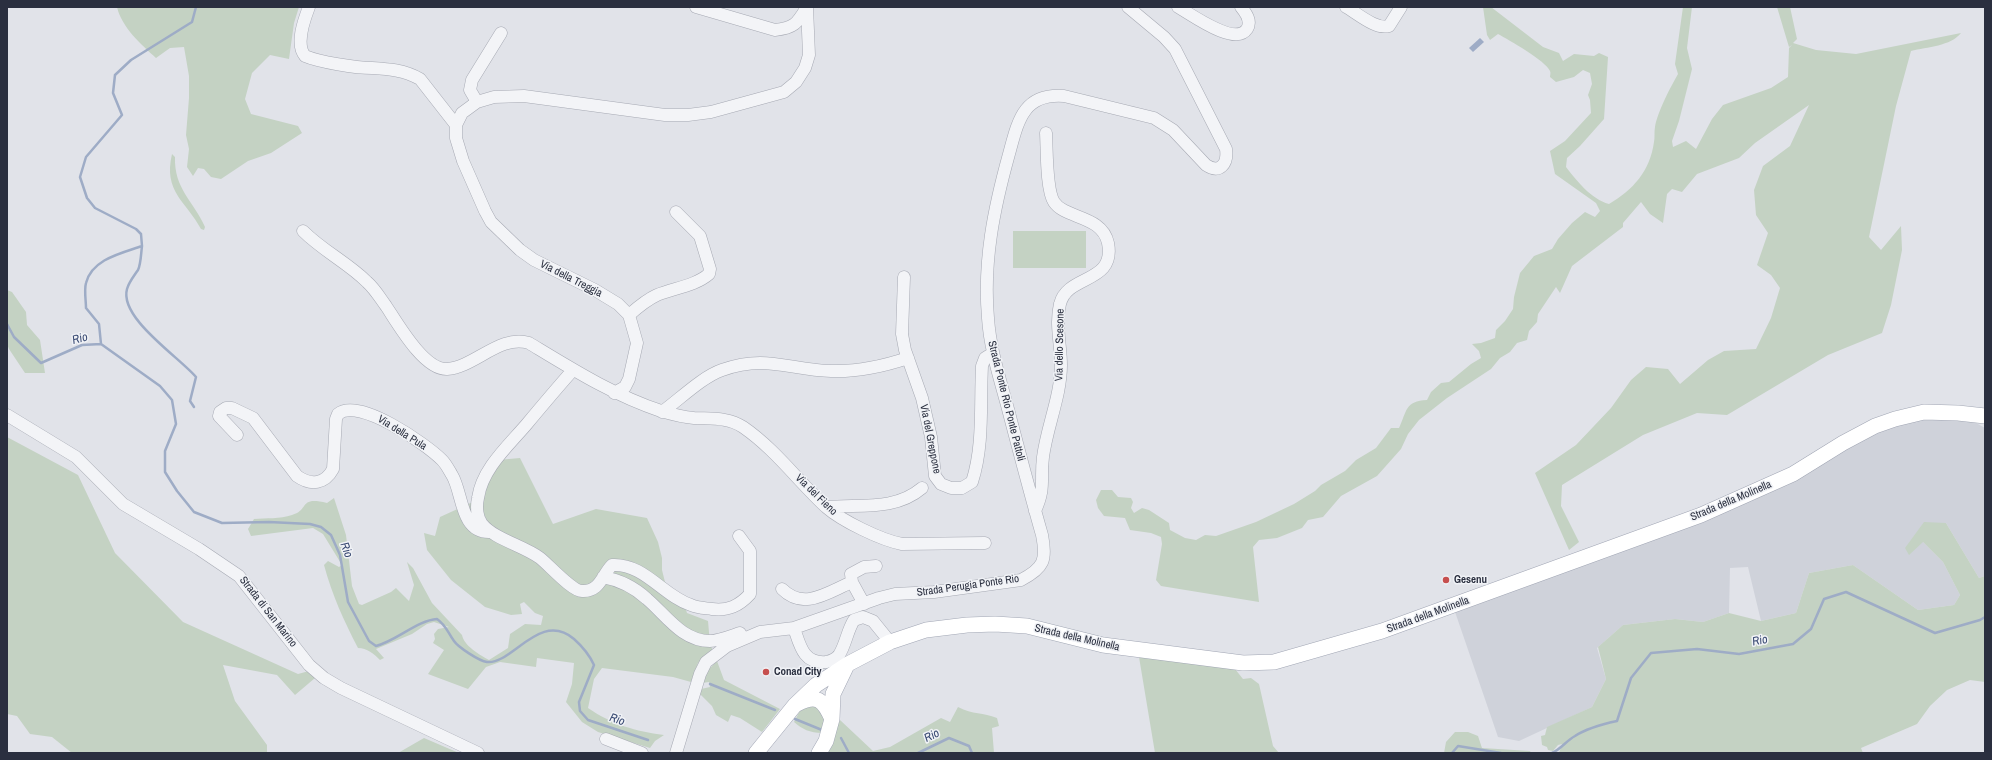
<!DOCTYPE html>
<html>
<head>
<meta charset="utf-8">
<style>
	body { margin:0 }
	#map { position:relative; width:1992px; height:760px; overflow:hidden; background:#e1e3e9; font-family:"Archivo Narrow",sans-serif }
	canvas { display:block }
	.frame { position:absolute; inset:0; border:8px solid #2a2f3f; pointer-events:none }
</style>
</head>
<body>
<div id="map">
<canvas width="1992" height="760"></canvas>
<div class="frame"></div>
</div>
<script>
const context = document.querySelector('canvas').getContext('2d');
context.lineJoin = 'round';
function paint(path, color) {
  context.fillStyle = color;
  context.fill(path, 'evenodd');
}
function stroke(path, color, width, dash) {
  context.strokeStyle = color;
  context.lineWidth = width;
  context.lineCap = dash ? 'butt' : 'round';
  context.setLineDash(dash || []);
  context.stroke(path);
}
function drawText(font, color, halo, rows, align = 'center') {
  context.font = font + ' "Archivo Narrow",sans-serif';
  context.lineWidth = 3;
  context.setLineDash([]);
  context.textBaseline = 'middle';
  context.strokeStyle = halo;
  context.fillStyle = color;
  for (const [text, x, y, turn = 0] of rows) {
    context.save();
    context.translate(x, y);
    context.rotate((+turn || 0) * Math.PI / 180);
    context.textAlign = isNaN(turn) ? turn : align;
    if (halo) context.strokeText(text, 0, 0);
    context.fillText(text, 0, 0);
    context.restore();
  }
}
paint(new Path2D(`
	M1958 413 1985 428V576L1979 578 1946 523 1923 542 1943 562 1960 595 1954 605 1918 610 1853 565 1809 573 1796 613 1761 621 1748 567 1730 568 1729 613 1703 622 1675 619 1623 625 1597 648 1606 679 1592 707 1519 741 1498 737 1453 606 1701 515 1875 426Z`), '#cfd2da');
paint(new Path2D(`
	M117 7H299L294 23 289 59 270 55 252 73 245 99 251 114 298 126 302 133 271 153 248 161 221 179 211 177 204 169 198 168 193 176 187 167 189 149 186 135 189 98V76L184 47 170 48 156 58C141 44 122 28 117 7Z
	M1483 7H1491L1543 47 1559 53 1563 61 1574 54 1594 56 1599 53 1608 57 1604 119 1580 146 1567 158 1566 167C1577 181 1591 199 1609 204 1633 190 1650 171 1654 142 1655 137 1654 132 1655 127 1657 113 1671 86 1678 74L1675 64 1683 7H1692L1687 48 1692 69 1679 121 1672 141 1673 147 1686 141 1696 149 1712 119 1723 105 1771 88 1788 77 1789 48 1792 45 1789 47 1777 7H1790L1797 39 1793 43 1816 50 1856 54 1961 33C1951 46 1927 47 1911 51L1896 106 1869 237 1881 250 1901 226 1902 250 1891 305 1882 333 1828 355 1727 415 1697 413 1643 435 1562 485 1561 506 1579 542 1569 550 1535 473 1576 445 1611 408 1631 380 1646 367 1668 369 1680 384 1708 360 1724 351 1756 349 1771 318 1780 288 1771 275 1757 265 1768 233 1756 215 1754 190 1763 166 1790 146 1809 105 1755 143 1739 158 1697 174 1682 192 1672 189 1667 194 1663 223 1650 214 1641 202 1623 223V227L1572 266 1560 293 1556 287 1538 314 1537 322 1529 331 1527 340 1517 343 1510 352 1500 358 1491 369 1447 398 1419 420 1408 434 1401 449 1377 476 1341 496 1323 517 1308 520 1302 528 1277 538 1259 540 1253 547 1259 602 1161 586 1156 580 1162 544 1161 537 1151 533 1130 530 1125 518 1104 516 1098 508 1096 500 1101 490H1112L1118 497 1131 498 1133 502 1131 508 1134 513 1142 508 1149 510 1169 523 1170 530 1185 538 1196 540 1205 535 1216 536 1256 522 1294 504 1315 491 1321 485 1345 471 1356 460 1376 448 1391 428H1399C1407 411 1405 401 1427 400L1431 392 1441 383 1449 382 1471 364 1481 358 1479 351 1472 344 1481 343 1495 338 1496 330 1505 321 1513 309 1514 297 1520 273 1534 256 1552 249 1558 239 1572 223 1585 212 1595 217 1600 211 1596 203 1555 174 1550 151 1565 141 1591 113 1590 100 1588 95 1592 84 1590 73 1583 70 1574 77 1556 82 1550 77C1550 75 1551 73 1550 71 1546 61 1509 40 1498 34L1490 40 1487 35Z
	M172 154 175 157C174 189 193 200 205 227L204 230 201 229C186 201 163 192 172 154Z
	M1013 231H1086V268H1013Z
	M7 290 12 292 26 312 27 325 40 340 45 373H25L9 349 7 344Z
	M7 437 78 475 115 553 183 622 298 674 309 671 313 674 315 678 295 695 277 675 223 665 235 701 267 745V753H72L52 737 30 734 17 716 7 714Z
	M520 458 553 524 596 509 647 518 658 542 662 558V570L665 582 682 597 687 613 708 621 710 644 713 651 698 663 691 682 673 677 602 668 594 679 588 708C613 725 635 731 664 735L655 741 650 748 598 732 582 722 566 702 572 684 574 663 537 658 536 667 500 662 486 667 468 689 428 674 444 650 433 643 435 639 434 634 438 629 449 627 434 622 427 624 412 634 376 649 384 658 380 660C374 654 367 648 358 648 344 621 332 595 324 565L328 561 339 567 342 565 323 534 313 528 251 536 248 529 254 519C266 518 280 519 292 515 310 510 298 496 327 503L334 498 346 535 352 586 359 604 362 605 391 592 396 588 409 601 414 585 407 562 413 568 432 603 462 635C464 646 480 655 489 660L508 648 510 634 525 624 541 625 543 616 535 613 524 602 520 604 522 614 511 615 485 607 451 580 427 550 424 533 435 536 440 517 475 501 477 487 487 461Z
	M1924 522 1946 523 1979 578 1985 576V682L1970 680 1947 690 1930 706 1917 724 1861 748 1863 753H1559L1562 744 1558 745 1553 751 1548 750 1547 747 1542 745 1541 736 1545 735 1547 727 1592 707 1606 679 1598 647 1623 625 1675 619 1703 622 1729 613 1761 621 1796 613 1809 573 1853 565 1918 610 1954 605 1960 595 1943 562 1923 542 1909 555 1905 548Z
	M1139 657 1235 669 1243 679 1251 678 1259 684 1273 746 1279 753H1155Z
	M717 661 724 680 780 709 762 732 740 718 731 715 728 722 716 715 712 706 699 693 701 689 710 687 709 682 702 683 705 673Z
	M810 701 825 713 822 733C810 733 802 729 794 722L803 705Z
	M958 707C973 715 983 712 997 718L999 726 992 728 994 753H825L840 720 873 751 890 747 941 718 950 722Z
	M1455 732H1468L1478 736 1482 748 1530 751 1531 753H1444L1446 742Z
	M424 738 459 753H398Z`), '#c4d2c3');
paint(new Path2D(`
	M1480 38 1484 42 1473 52 1469 48Z`), '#9eacc6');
stroke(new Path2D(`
	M142 246C141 253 141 264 138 270 134 276 129 282 127 289 119 318 179 357 196 377L190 401 194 407
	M7 324 14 337 41 363 82 345 101 344 160 386 172 400 176 424 165 451V472L177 491 194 512 222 523 269 522 310 524 321 527 331 535 340 555 348 602 369 641 376 646C396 641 418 620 437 619 446 625 448 633 454 641 458 647 479 661 487 662 512 665 540 610 574 639 583 647 589 654 594 665L579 702 580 711 588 720 648 740
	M101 344 99 324 86 308C86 301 84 290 86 283 92 259 122 253 142 246L141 234 136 229 95 208 87 198 80 177 86 157 122 115 113 93 115 75 131 60 192 22 196 7
	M710 684 775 710
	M795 719 822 730
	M841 738 849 753
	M918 753 949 738 969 746 972 753
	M1452 753 1458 746 1501 753
	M1552 753C1561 749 1566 741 1575 736 1587 728 1603 724 1617 721L1631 678 1651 653 1697 649 1739 654 1793 644 1811 629 1824 599 1846 592 1935 633 1980 620 1985 617`), '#9eacc6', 2.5);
const minor = new Path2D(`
	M309 7C304 20 295 44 305 56 319 62 356 68 372 68 389 69 404 70 420 79L456 125
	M696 7 775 30C795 28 797 23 807 7
	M1178 7C1191 14 1235 47 1247 29 1252 21 1246 13 1241 7
	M1346 7C1357 13 1376 30 1389 26L1401 7
	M477 102 470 90 472 80 501 33
	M303 231C323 251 348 263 367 282 375 289 380 298 386 306 398 324 424 370 447 369 475 367 500 334 529 343 572 369 613 395 661 411 671 414 683 417 694 418 711 419 728 417 743 427 775 449 798 481 826 507 842 521 881 540 902 544L985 543
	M904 277 902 334 905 350 922 398 931 437 935 476 941 484 951 488H962L972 482C984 445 980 404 982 366L985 358 993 353
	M629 315C638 307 646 300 657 295 674 288 695 286 709 274L710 269 700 236 676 212
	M573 370C557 388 541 407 526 425 508 446 482 469 478 498 476 507 477 518 482 524 494 539 524 546 540 558 549 565 572 591 582 591 600 592 602 575 612 565 644 563 663 596 691 605 698 608 705 608 712 609 728 611 739 606 750 594V551L739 536
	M614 393 625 387 629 379 637 343 629 315 618 304 595 290 534 260 520 250 491 222 485 211 463 161 456 138V125L462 113 477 102 494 97 524 96 665 115H688L711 112 784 92 796 82 805 68 809 55 807 7
	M662 412C680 399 702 377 722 370 766 354 789 370 831 371 856 372 884 366 908 358
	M7 415 76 457 123 504 199 549 239 576 309 665 324 678 341 688 478 753
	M237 435 219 416 220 412 226 408H232L253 418 297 476C311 486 325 484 333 469L336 419 338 414C359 397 426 444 442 460 446 464 449 470 452 475 463 493 460 532 489 532
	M827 507C860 504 895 511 922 488
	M1035 511C1046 487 1040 480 1043 457 1047 426 1061 396 1061 365 1061 346 1055 323 1060 304 1067 274 1116 284 1108 243 1102 215 1065 219 1054 202 1046 190 1047 149 1046 133
	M603 577C620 580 634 587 647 599 666 615 682 641 710 641 719 641 731 636 740 633
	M852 582 864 604
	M782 589C804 611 828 592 852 582L851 574 864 567 876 566
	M794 628C800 645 803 664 826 662 831 661 836 659 839 655 846 644 847 631 854 620L863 617 873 621 890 642
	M606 739 642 753
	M676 753 700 674 706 662 727 646 760 632 794 628 879 598 895 594 934 592 1021 580C1044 568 1047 560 1042 535 1030 493 1019 451 1008 409 1000 379 990 349 988 318 983 261 994 208 1009 154 1018 121 1023 93 1064 96L1154 118 1173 130 1206 165C1220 174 1228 164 1226 149L1175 49 1164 37 1128 7`);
const major = new Path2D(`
	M797 704C817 694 823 699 832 719
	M756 753 795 705 816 685 848 664 890 642 926 630 967 625 995 624 1027 626 1103 645 1243 663 1274 662 1382 631 1701 515 1793 474 1843 443 1875 426 1895 419 1924 412 1958 413 1985 416
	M819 753 826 741 832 719 833 694 847 665`);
stroke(minor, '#a6a9b3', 13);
stroke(major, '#a1a6b4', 16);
stroke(minor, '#f3f4f7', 12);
stroke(major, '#fff', 15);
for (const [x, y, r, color] of [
	[1446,580,4,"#c64f4e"],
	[766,672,4,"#c64f4e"]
]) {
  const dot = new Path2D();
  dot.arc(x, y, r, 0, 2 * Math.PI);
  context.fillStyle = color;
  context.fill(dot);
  stroke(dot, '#f0f2f6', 1.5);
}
drawText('11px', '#2a2f3f', '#f0f2f6', [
	["Via della Treggia",571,279,27],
	["Via dello Scesone",1060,345,-89],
	["Strada Ponte Rio Ponte Pattoli",1006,401,76],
	["Via della Pula",402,433,32],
	["Via del Greppone",930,439,79],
	["Via del Fieno",816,495,44],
	["Strada della Molinella",1731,501,-23],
	["Strada Perugia Ponte Rio",968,586,-8],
	["Strada di San Marino",268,612,52],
	["Strada della Molinella",1428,615,-20],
	["Strada della Molinella",1077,638,13]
]);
drawText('bold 11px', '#2a2f3f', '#f0f2f6', [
	["Gesenu",1454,580],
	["Conad City",774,672]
], 'left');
drawText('italic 12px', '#374871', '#f0f2f6', [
	["Rio",80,339,-14],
	["Rio",346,550,69],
	["Rio",1760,641,-11],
	["Rio",617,720,19],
	["Rio",932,736,-26]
]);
</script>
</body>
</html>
